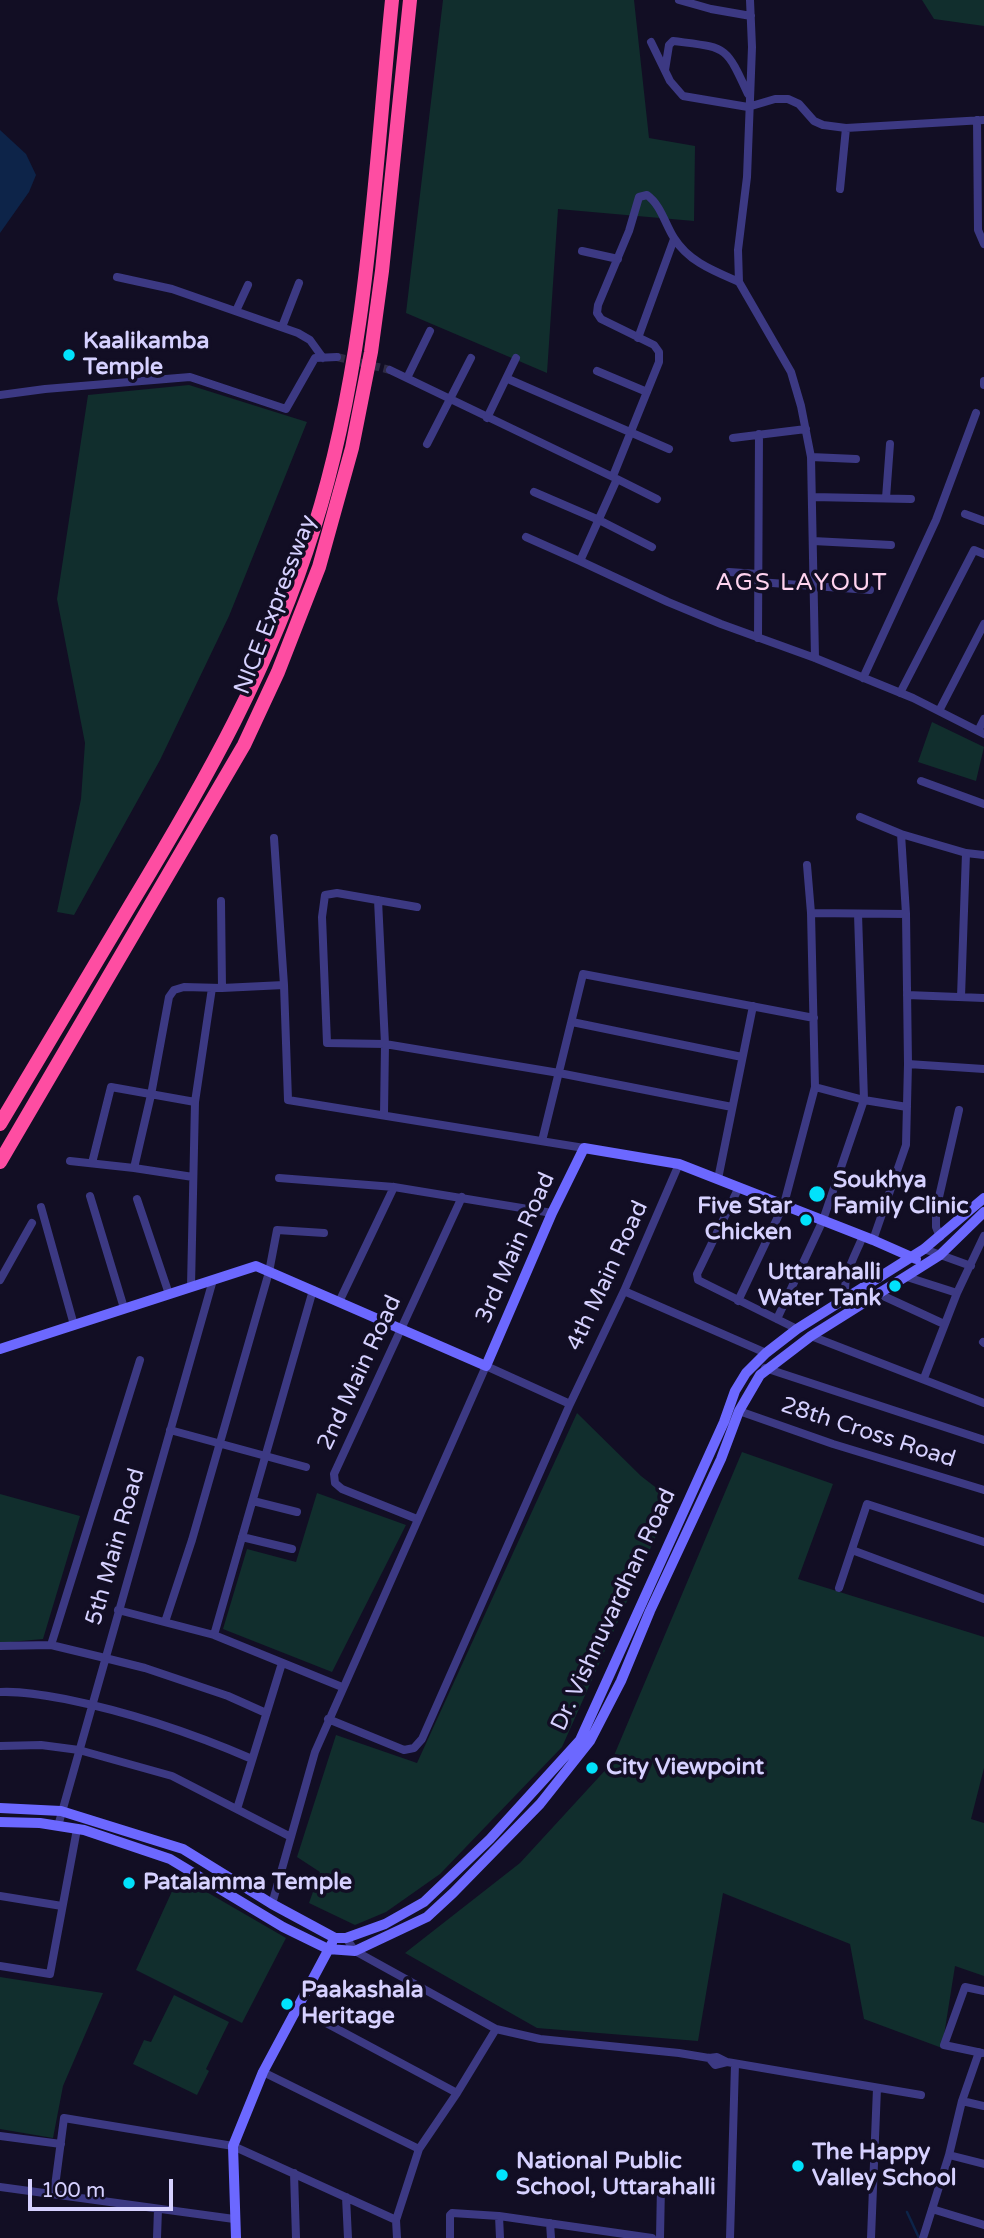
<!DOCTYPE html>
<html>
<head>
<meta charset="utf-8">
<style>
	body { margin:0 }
	#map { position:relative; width:984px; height:2238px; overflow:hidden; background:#120e24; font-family:"Varela Round",sans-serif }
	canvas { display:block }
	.scale { position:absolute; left:28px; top:2179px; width:145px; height:32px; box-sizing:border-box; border:4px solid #d6d1ff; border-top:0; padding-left:9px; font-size:21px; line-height:24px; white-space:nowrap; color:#d6d1ff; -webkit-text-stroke:5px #120e24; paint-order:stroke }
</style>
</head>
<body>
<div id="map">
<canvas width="984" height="2238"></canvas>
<div class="scale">100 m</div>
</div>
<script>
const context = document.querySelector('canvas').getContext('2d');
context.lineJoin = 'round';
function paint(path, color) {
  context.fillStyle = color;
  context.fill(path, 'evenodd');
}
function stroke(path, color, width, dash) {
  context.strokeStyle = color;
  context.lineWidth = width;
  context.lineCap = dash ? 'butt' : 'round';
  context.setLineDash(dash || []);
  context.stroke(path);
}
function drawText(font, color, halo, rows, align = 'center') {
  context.font = font + ' "Varela Round",sans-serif';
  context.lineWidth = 7;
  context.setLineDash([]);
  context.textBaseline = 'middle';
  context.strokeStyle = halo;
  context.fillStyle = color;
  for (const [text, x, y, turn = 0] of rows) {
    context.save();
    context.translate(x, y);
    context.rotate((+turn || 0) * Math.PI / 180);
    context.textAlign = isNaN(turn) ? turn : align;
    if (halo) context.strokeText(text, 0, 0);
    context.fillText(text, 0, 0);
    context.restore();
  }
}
paint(new Path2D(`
	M443 0H634L649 138 695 146 694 221 558 209 547 373 406 313Z
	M922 0H984V26L934 19Z
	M189 385 307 422 229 616 160 760 74 915 57 912 81 799 85 743 57 599 88 395Z
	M932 722 984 747 976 781 918 762Z
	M577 1413 641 1476 672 1500 562 1747 440 1874 386 1912 355 1925 309 1903 320 1872 297 1857 336 1735 417 1763Z
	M742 1452 833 1484 798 1579 984 1637V1768L971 1819 984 1823V1976L955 1966 942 2048 864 2019 850 1944 723 1893 698 2041 537 2028 405 1953 520 1863 610 1765Z
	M317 1493 406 1525 332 1672 223 1629 247 1549 296 1562Z
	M0 1494 80 1516 43 1639 0 1643Z
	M179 1876 286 1938 242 2023 136 1970Z
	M0 1977 103 1993 63 2086 53 2138 0 2129Z
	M174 1995 229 2022 206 2069 209 2071 197 2095 133 2064 144 2040 151 2042Z`), '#112e2d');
paint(new Path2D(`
	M0 130 26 154 36 175 29 192 0 233Z`), '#0d2449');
stroke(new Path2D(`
	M907 2212 919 2238`), '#0d2449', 2.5);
stroke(new Path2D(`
	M337 357 390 370`), '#2f2b45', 8, [8, 4]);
stroke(new Path2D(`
	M679 0 711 9 751 16
	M750 0 752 47 747 177 738 250 739 282 791 372 801 406 811 457 815 658
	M651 42 670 81 683 96 748 107 775 99H788L799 104 814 121 823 125 846 128 984 120
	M665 70 669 45 673 41C727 48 725 44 748 94
	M977 120 978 230 984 244
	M840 189 846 128
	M582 251 618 259
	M117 277 172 289 298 333 310 340 323 358
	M236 311 248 285
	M282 327 299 283
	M638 338 674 239
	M390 370 617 479 580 561 668 602 721 624 815 658 913 698 984 734
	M597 371 647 392
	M407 378 430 331
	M508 379 669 449
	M984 381V385
	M0 395 45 389 190 377 286 409 315 358 337 357
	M487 418 516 358
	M733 438 806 429
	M427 444 471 358
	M811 457 856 459
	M613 476 659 362V352L654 345 601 319 597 313 598 305 629 231 639 197 647 195C661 205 665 224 674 238 689 262 714 271 739 282
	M617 479 657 499
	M534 492 599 520 652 547
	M812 497 911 499
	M886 498 890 444
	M965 514 984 521
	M526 537 580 561
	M813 541 891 545
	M729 572 758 574
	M758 582 870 590
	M758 638 759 434
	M863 678 936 520 976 413
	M900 693 974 550 984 554
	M939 711 984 624
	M978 731 984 719
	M921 781 984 804
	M860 817 901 834
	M274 838 284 985
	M984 855 966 853 901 834 906 914 908 1064 984 1069
	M378 900 385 1044 327 1043 322 917 325 895 337 893 417 907
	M221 901 222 988
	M811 913 906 914
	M907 995 984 998
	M961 997 966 853
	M572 1022 742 1057
	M815 1087 864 1100 907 1107
	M384 1114 385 1044 559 1073 732 1107
	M542 1141 583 974 814 1018
	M70 1161 134 1168
	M92 1163 111 1087 195 1102
	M193 1177 134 1168 151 1095 169 997 174 990 184 987 222 988 284 985 288 1100 584 1148
	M279 1178 394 1187 552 1213
	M718 1179 753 1006
	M739 1187 697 1274 698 1280 797 1329
	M90 1196 124 1308
	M137 1199 169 1294
	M41 1207 74 1325
	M940 1237 936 1227V1210L959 1110
	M873 1240 906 1145 908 1064
	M924 1249 971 1266
	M907 1277 957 1293
	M0 1280 32 1223
	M191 1286 195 1102 212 988
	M624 1291 766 1353
	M879 1294 944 1324
	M846 1299C841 1278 855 1256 863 1236
	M738 1301 784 1204 815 1087 811 913 807 865
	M339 1302 394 1187
	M777 1319 823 1220 864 1100 858 914
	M811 1336 984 1403
	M983 1342 984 1343
	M765 1368 984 1440
	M924 1378 957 1293 984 1236
	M739 1411 833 1444 984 1490
	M170 1430 306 1467
	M253 1501 297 1512
	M417 1519 342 1489 335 1483 334 1474 462 1197
	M242 1537 292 1549
	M852 1550 984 1599
	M839 1588 867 1504 984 1542
	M118 1610 214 1635 342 1687
	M165 1622 192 1540 269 1272 277 1230 324 1233
	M214 1635 313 1290
	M51 1645 140 1360
	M0 1646 51 1645 105 1658 145 1668 228 1696 266 1713
	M0 1692C22 1691 44 1695 65 1699 129 1712 192 1733 252 1759
	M328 1719 404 1750 414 1748 422 1739 570 1404 624 1291 679 1164
	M0 1746 41 1745 79 1750 172 1776 291 1837
	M237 1809 282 1663
	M58 1826 213 1280
	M0 1896 62 1906
	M272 1904 315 1752 486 1366 570 1404
	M346 1938 355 1951 496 2029 540 2039 679 2053 709 2058 717 2057 727 2062 921 2095
	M0 1966 50 1974 77 1829
	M298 2008 457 2093
	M982 2053 944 2045 965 1987 984 1991
	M709 2058 715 2065 727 2062
	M263 2072 419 2149
	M962 2101 984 2106
	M0 2136 61 2144
	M949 2155 984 2164
	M294 2173 296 2238
	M0 2187 234 2219
	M54 2194 64 2118 233 2146 396 2220
	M346 2197 348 2238
	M932 2209 984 2225
	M499 2216 500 2238
	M550 2223 551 2238
	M157 2238 158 2209
	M397 2238 396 2220 419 2149 457 2093 496 2029
	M450 2238V2215L452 2213 499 2216 652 2238
	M660 2238 661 2185
	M730 2238 735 2064
	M871 2238 877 2088
	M923 2238 949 2155 962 2101 979 2052`), '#3c3983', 8);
stroke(new Path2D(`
	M0 1349 256 1266 486 1366 552 1213 584 1148 679 1164 873 1240 916 1259
	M0 1808 61 1811 183 1849 272 1904 335 1938H346L385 1924 424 1902 490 1839 580 1740 724 1422 735 1391 746 1373 766 1353 797 1329 924 1249 984 1198
	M0 1822 40 1823 84 1830 170 1859 283 1927 328 1949 355 1951 427 1917 453 1893 540 1804 590 1741 621 1681 650 1611 721 1459 739 1411 760 1375 811 1336 940 1255 984 1212
	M236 2238 233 2146 263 2072 332 1943`), '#6c68ff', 10);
stroke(new Path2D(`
	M0 1124C44 1051 87 977 131 904 205 782 271 666 314 528 368 358 374 177 392 0
	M0 1162 244 745 278 672 319 567 352 448 371 352 382 271 410 0`), '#fe4da2', 14);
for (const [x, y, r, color] of [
	[69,355,7,"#01e2fb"],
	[817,1194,9,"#01e2fb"],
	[806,1220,7,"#01e2fb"],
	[895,1286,7,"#01e2fb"],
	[592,1768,7,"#01e2fb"],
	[129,1883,7,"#01e2fb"],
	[287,2004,7,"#01e2fb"],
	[798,2166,7,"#01e2fb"],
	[502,2175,7,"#01e2fb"]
]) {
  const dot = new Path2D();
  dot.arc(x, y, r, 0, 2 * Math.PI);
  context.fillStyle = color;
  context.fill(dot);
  stroke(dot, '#120e24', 2.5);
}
drawText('bold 23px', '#d6d1ff', '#120e24', [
	["Kaalikamba",83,342],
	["Temple",83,368],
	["Soukhya",833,1181],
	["Family Clinic",833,1207],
	["Five Star",792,1207,"right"],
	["Chicken",792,1233,"right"],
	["Uttarahalli",881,1273,"right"],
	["Water Tank",881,1299,"right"],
	["City Viewpoint",606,1768],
	["Patalamma Temple",143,1883],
	["Paakashala",301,1991],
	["Heritage",301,2017],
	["The Happy",812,2153],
	["Valley School",812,2179],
	["National Public",516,2162],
	["School, Uttarahalli",516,2188]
], 'left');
drawText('23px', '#d6d1ff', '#120e24', [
	["NICE Expressway",276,605,-69],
	["3rd Main Road",516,1248,-66],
	["4th Main Road",608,1276,-65],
	["2nd Main Road",360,1373,-65],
	["28th Cross Road",868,1433,18],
	["5th Main Road",116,1547,-74],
	["Dr. Vishnuvardhan Road",614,1610,-65]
]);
context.letterSpacing = '2px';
drawText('24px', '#ffd3ef', '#120e24', [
	["AGS LAYOUT",802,584]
]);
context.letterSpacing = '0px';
</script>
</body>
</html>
